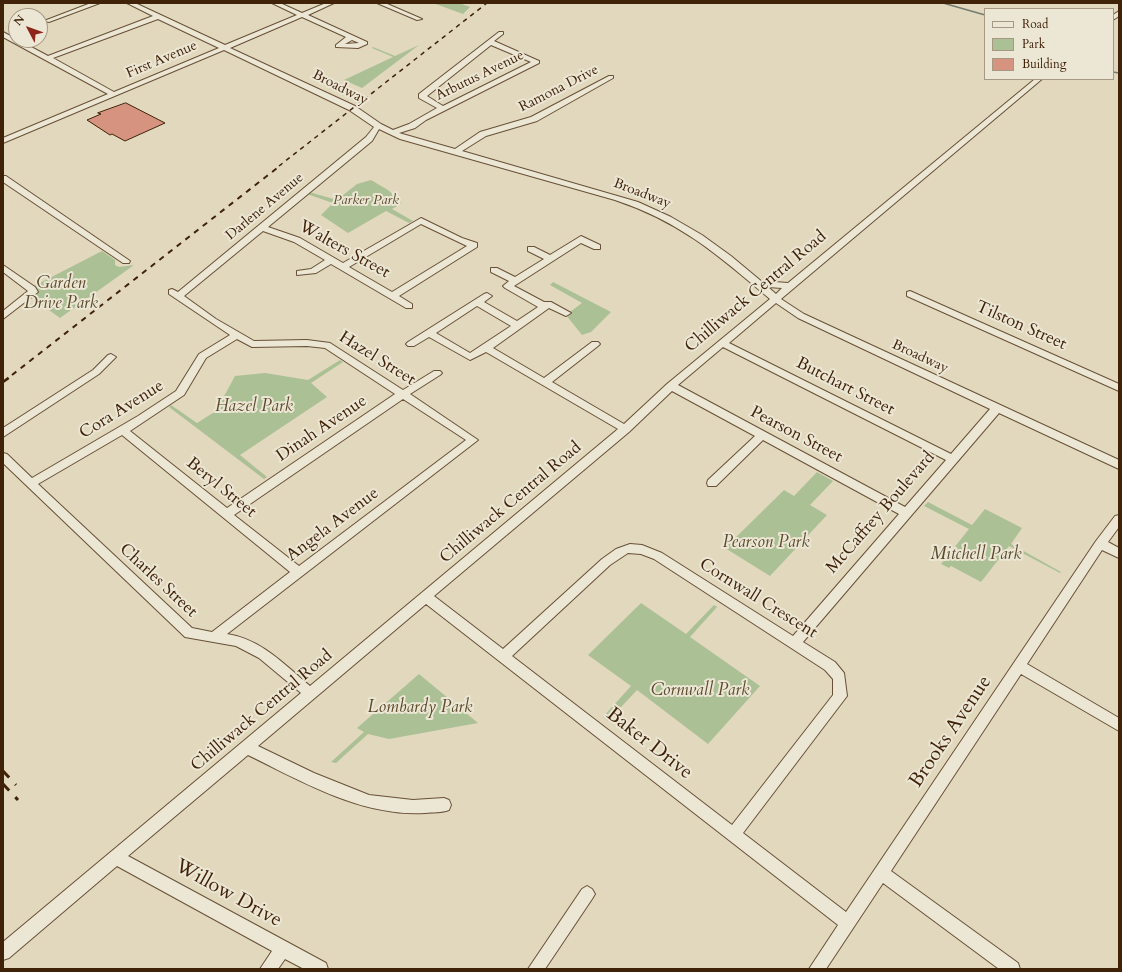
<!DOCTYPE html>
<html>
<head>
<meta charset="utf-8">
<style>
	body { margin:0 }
	#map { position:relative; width:1122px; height:972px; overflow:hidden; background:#e1d8bd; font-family:Cardo,serif }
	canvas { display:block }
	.frame { position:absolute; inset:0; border:4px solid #402209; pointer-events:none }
	.legend { position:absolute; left:984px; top:8px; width:130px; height:72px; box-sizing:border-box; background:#ece6d4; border:1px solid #a79883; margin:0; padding:5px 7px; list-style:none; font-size:12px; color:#402209 }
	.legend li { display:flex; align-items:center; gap:8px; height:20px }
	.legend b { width:20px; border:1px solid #a79883 }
	.north { position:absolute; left:8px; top:8px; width:40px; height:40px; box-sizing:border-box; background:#ece6d4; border:1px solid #a79883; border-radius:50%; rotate:311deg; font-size:11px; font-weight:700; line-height:16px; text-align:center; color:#402209 }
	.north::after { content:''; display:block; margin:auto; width:14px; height:18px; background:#8f2418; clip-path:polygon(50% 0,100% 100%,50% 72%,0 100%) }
</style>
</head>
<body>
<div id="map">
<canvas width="1122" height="972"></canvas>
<div class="frame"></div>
<ul class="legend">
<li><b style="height:5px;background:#ece6d4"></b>Road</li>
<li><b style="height:11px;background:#acc096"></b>Park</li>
<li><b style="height:11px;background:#d59380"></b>Building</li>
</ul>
<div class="north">N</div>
</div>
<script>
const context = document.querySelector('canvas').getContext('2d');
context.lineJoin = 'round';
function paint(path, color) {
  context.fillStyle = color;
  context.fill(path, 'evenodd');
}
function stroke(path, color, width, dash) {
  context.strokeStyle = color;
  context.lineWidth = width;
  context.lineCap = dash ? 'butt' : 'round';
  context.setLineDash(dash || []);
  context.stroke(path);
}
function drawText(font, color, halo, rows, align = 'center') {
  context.font = font + ' Cardo,serif';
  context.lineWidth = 4;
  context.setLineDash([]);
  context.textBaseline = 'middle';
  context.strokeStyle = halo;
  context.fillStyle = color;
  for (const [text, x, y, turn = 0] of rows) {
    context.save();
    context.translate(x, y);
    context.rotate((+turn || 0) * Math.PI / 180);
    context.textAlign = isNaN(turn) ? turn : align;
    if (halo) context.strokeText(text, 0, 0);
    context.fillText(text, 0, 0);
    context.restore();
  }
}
paint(new Path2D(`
	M433 3H459L470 7 463 14Z
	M419 45 362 88 344 80 393 57 372 48 373 47 395 56Z
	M371 180 388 190 402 203 392 209 413 221 409 223 386 211 348 233 321 215 333 203 307 194 309 192 337 200 357 184Z
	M102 251 115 260V265L119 267 134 265 60 318 31 297 36 294 37 290 34 286Z
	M553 282 611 312 591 332 582 335 566 315 582 303 550 285Z
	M340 360 343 362 311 383 327 397 240 455 267 477 264 479 169 407 171 405 197 423 216 411 235 376 265 373 308 380Z
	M817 472 833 481 810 505 827 515 770 576 725 548 784 490 794 496Z
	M928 502 972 525 985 509 1022 528 1011 544 1061 572 1060 573 1009 546 981 582 951 566 949 568 941 564 969 529 924 506Z
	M641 603 686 634 714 605 717 607 690 637 760 686 708 744 637 690 608 721 603 717 631 686 588 655Z
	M419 674 478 723 389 739 368 734 336 763 331 762 364 732 357 728Z`), '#acc096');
stroke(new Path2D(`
	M943 3 985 15
	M1113 72 1119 73`), '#727d70', 1.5);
const building = new Path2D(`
	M126 103 165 123 125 141 112 134 110 135 87 120 101 114 98 113Z`);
paint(building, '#d59380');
stroke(building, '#402209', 1);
const minor = new Path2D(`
	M91 3H100L49 22 44 21Z
	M127 3H135L225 45 297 15 272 3H280L302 13 326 3H334L308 15 367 42V44L358 48 336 47V45L346 37 302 17 230 48 355 106 381 124 393 130 409 124 437 108 419 98V94L499 32H503V34L494 41 539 61V63L426 120 415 128 399 133 455 149 480 132 531 117 609 76H613V78L537 121 486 136 462 151 638 202 671 217 702 235 731 256 761 281 788 283 1035 79H1042L781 299 804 314 1119 460V469L999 413 803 642 835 662 844 673 847 696 743 833 846 912 1096 541 1115 516 1119 515V527L1108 542 1119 548V558L1102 550 1027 664 1119 718V731L1021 674 891 871 1018 963 1020 969H999L883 883 826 969H809L838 925 426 604 258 746 314 773 369 795 413 800 444 798 449 800 451 805 449 810C441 813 433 812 425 813 362 817 303 782 248 755L128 856 326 963 328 969H304L285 959 278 969H260L272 951 117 866 9 958 3 960V942L301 693 259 658 236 646 185 637 3 463V453L7 454 32 478 138 416 176 391 199 354 230 335 169 294V290L172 289 178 292 366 137 374 127 349 110 224 50 3 143V138L108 94 3 37V32L48 56 153 16ZM158 19 219 48 114 92 53 58ZM352 40 359 43 345 44ZM491 45 531 62 443 106 427 96ZM379 129 400 139 615 200C681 222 718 255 770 299L667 384 624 424 552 382 598 346 600 344 598 342H592L544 378 493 348 549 308 566 316 571 313 551 302H544L514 286 581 243 594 249H600V245L581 236 550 255 534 247H528V251L544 259 515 277 497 268H491V272L509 281 503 286 505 288 538 307 517 321 484 302 492 296 487 293 484 294 408 342 406 344 408 346H414L429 337 470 360 486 352 618 429 310 686C285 665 261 639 227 634L478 440 410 394 440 375 442 373 440 371H434L403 390 330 343 307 340 254 341 216 319 184 296 263 231 294 242 325 260 311 269 297 271V275L316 273 331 264 406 308H412V304L399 296 477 247V243L462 238 421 218 343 263 300 238 268 227 372 141ZM421 224 467 246 392 292 349 267ZM768 287 782 288 776 294ZM776 303 798 318 990 409 951 454 729 343ZM477 306 511 326 470 353 436 333ZM237 339 252 347 307 346 325 348 395 394 227 508 130 431 184 395 206 358ZM723 347 946 460 905 507 678 385ZM672 391 755 436 708 480 707 483 708 486H716L763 440 899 514 793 636 662 553 642 545 630 544 616 549 602 559 503 649 434 596 629 432ZM403 399 466 440 299 566 234 515ZM122 435 290 572 212 632 192 628 38 484ZM628 553 641 554 654 559 825 670 833 679V695L732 825 512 656 610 565Z
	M377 3H385L422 19 417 20Z
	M1119 11V16L1113 20V15Z
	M3 176H6L130 261 129 263H123L3 182Z
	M3 265 35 287 38 292 3 319V311L28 291 3 272Z
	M910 291 1119 384V391L907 296V292Z
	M111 354 116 357 99 374 3 437V428L93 370 108 355Z
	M587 886 592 889 595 894 592 899 545 969H528L582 889Z`);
stroke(minor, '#685036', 2);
paint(minor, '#ece6d4');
stroke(new Path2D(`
	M279 166 487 3`), '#402209', 1.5, [4.5, 4.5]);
stroke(new Path2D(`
	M12 375 281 165`), '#402209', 2, [5.5, 5.5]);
stroke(new Path2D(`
	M3 382 14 374`), '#402209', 2.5, [7, 7]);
stroke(new Path2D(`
	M3 771 16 785
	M3 784 18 800`), '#402209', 3, [9, 9]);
drawText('14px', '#402209', '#ece6d4', [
	["First Avenue",162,60,-23],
	["Arbutus Avenue",480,76,-26],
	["Broadway",340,88,27],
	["Ramona Drive",559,89,-27],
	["Broadway",642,194,21],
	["Darlene Avenue",265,207,-40],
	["Broadway",920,357,25]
]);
drawText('italic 14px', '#5b4a2c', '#ece6d4', [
	["Parker Park",366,201]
]);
drawText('17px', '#402209', '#ece6d4', [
	["Walters Street",344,250,29],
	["Chilliwack Central Road",756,292,-40],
	["Tilston Street",1021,326,24],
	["Hazel Street",377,359,32],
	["Butchart Street",845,387,27],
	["Cora Avenue",122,410,-32],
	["Dinah Avenue",322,429,-34],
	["Pearson Street",796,435,28],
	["Beryl Street",221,488,39],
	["Chilliwack Central Road",511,503,-40],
	["McCaffrey Boulevard",881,513,-49],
	["Angela Avenue",333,525,-37],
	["Charles Street",158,581,43],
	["Cornwall Crescent",758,599,32],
	["Chilliwack Central Road",262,711,-40]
]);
drawText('italic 17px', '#5b4a2c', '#ece6d4', [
	["Garden",61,284],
	["Drive Park",61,304],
	["Hazel Park",254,407],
	["Pearson Park",766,543],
	["Mitchell Park",976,555],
	["Cornwall Park",700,691],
	["Lombardy Park",420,708]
]);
drawText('20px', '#402209', '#ece6d4', [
	["Brooks Avenue",951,732,-56],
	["Baker Drive",649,744,38],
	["Willow Drive",228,894,29]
]);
</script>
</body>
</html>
